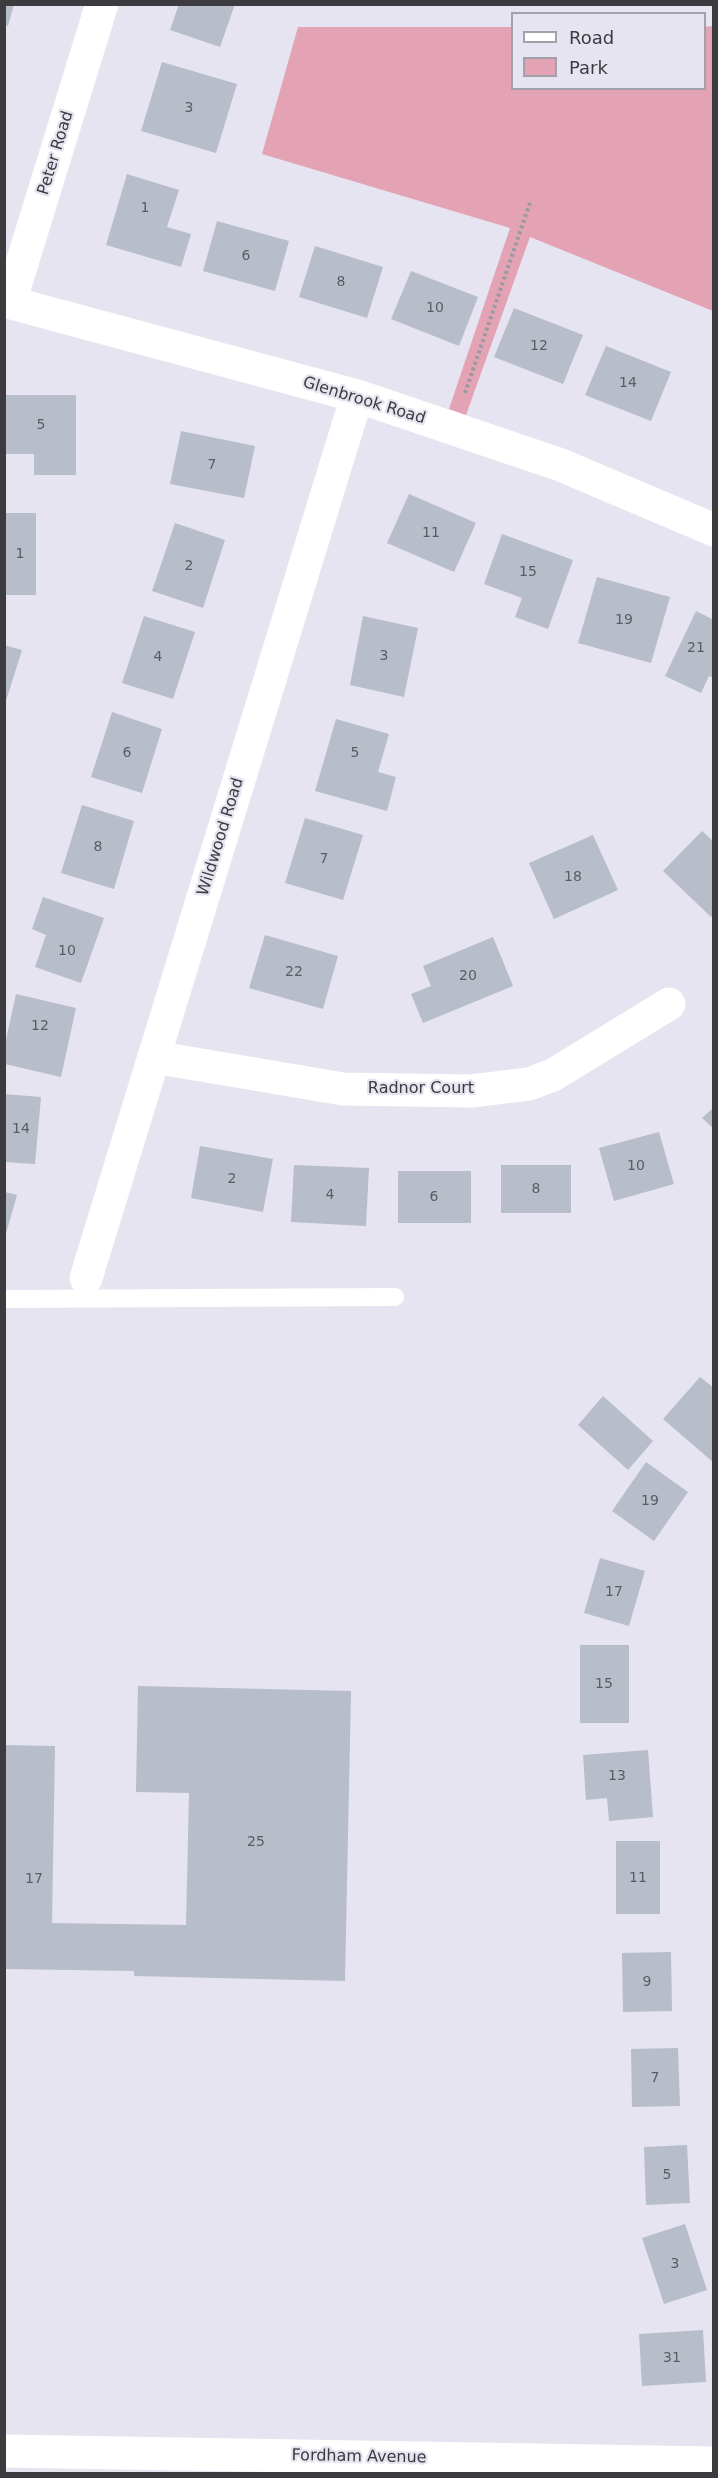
<!DOCTYPE html>
<html>
<head>
<meta charset="utf-8">
<style>
	body { margin:0 }
	#map { position:relative; width:718px; height:2478px; overflow:hidden; background:#e5e4f0; font-family:"DejaVu Sans",sans-serif }
	canvas { display:block }
	.frame { position:absolute; inset:0; border:6px solid #3c3c40; pointer-events:none }
	.legend { position:absolute; left:511px; top:12px; width:195px; height:78px; box-sizing:border-box; background:#e5e4f0; border:2px solid #a1a1aa; margin:0; padding:8px 10px; list-style:none; font-size:18px; color:#3c3c40 }
	.legend li { display:flex; align-items:center; gap:12px; height:30px }
	.legend b { width:30px; border:2px solid #a1a1aa }
</style>
</head>
<body>
<div id="map">
<canvas width="718" height="2478"></canvas>
<div class="frame"></div>
<ul class="legend">
<li><b style="height:8px;background:#fff"></b>Road</li>
<li><b style="height:16px;background:#e3a3b4"></b>Park</li>
</ul>
</div>
<script>
const context = document.querySelector('canvas').getContext('2d');
context.lineJoin = 'round';
function paint(path, color) {
  context.fillStyle = color;
  context.fill(path, 'evenodd');
}
function stroke(path, color, width, dash) {
  context.strokeStyle = color;
  context.lineWidth = width;
  context.lineCap = dash ? 'butt' : 'round';
  context.setLineDash(dash || []);
  context.stroke(path);
}
function drawText(font, color, halo, rows, align = 'center') {
  context.font = font + ' "DejaVu Sans",sans-serif';
  context.lineWidth = 4.5;
  context.setLineDash([]);
  context.textBaseline = 'middle';
  context.strokeStyle = halo;
  context.fillStyle = color;
  for (const [text, x, y, turn = 0] of rows) {
    context.save();
    context.translate(x, y);
    context.rotate((+turn || 0) * Math.PI / 180);
    context.textAlign = isNaN(turn) ? turn : align;
    if (halo) context.strokeText(text, 0, 0);
    context.fillText(text, 0, 0);
    context.restore();
  }
}
paint(new Path2D(`
	M713 26V311L530 237 466 415 449 409 510 228 262 154 298 27H512V88H704L705 27Z`), '#e3a3b4');
paint(new Path2D(`
	M4 4H14L8 26 4 25Z
	M179 4H235L220 47 170 30Z
	M162 62 237 84 216 153 141 131Z
	M127 174 179 190 167 227 191 234 181 267 106 245Z
	M217 221 289 241 275 291 203 271Z
	M315 246 383 267 367 318 299 297Z
	M411 271 478 297 459 346 391 319Z
	M514 308 583 335 563 384 494 357Z
	M606 346 671 372 651 421 585 395Z
	M6 395H76V475H34V454H6Z
	M181 431 255 446 244 498 170 484Z
	M409 494 476 523 454 572 387 543Z
	M4 513H36V595H4Z
	M175 523 225 540 203 608 152 591Z
	M502 534 573 560 548 629 515 617 522 598 484 584Z
	M597 577 670 597 651 663 578 643Z
	M696 611 714 620V678L709 676 701 693 665 676Z
	M144 616 195 632 173 699 122 683Z
	M363 616 418 628 404 697 350 685Z
	M4 645 22 650 5 704H4Z
	M112 712 162 729 142 793 91 777Z
	M336 719 389 734 378 772 396 777 387 811 315 791Z
	M82 805 134 821 114 889 61 873Z
	M305 818 363 835 343 900 285 883Z
	M702 831 714 842V914L711 917 663 871Z
	M593 835 618 890 554 919 529 863Z
	M43 897 104 918 81 983 35 967 46 935 32 929Z
	M265 935 338 956 323 1009 249 988Z
	M493 937 513 986 423 1023 411 994 431 986 423 966Z
	M16 994 76 1008 61 1077 5 1064V1044Z
	M4 1094 41 1097 35 1164 4 1162Z
	M714 1107V1129L702 1118Z
	M659 1132 674 1184 614 1201 599 1148Z
	M200 1146 273 1159 263 1212 191 1198Z
	M294 1165 369 1168 366 1226 291 1222Z
	M501 1165H571V1213H501Z
	M398 1171H471V1223H398Z
	M5 1192 17 1195 5 1237Z
	M700 1377 714 1388V1463L663 1419Z
	M603 1396 653 1441 628 1470 578 1425Z
	M646 1462 688 1492 654 1541 612 1511Z
	M600 1558 645 1571 629 1626 584 1613Z
	M580 1645H629V1723H580Z
	M138 1686 351 1691 345 1981 134 1976V1971L4 1969V1745L55 1746 52 1923 186 1925 189 1793 136 1792Z
	M648 1750 653 1817 609 1821 607 1798 586 1800 583 1755Z
	M616 1841H660V1914H616Z
	M671 1952 672 2011 623 2012 622 1953Z
	M678 2048 680 2106 632 2107 631 2049Z
	M687 2145 690 2203 646 2205 644 2147Z
	M685 2224 707 2290 664 2304 642 2238Z
	M703 2330 706 2382 642 2386 639 2334Z`), '#b7bec9');
stroke(new Path2D(`
	M465 393 531 200`), '#9a99a2', 4, [3, 3]);
stroke(new Path2D(`
	M4 1299 395 1297`), '#fff', 18);
stroke(new Path2D(`
	M4 301 357 396 561 465 714 530
	M10 302 102 4
	M154 1057 343 1089 471 1091 529 1084 553 1075 669 1004
	M86 1278 357 396
	M4 2451 714 2463`), '#fff', 33);
drawText('14px', '#5b5c62', null, [
	["3",189,108],
	["1",145,208],
	["6",246,256],
	["8",341,282],
	["10",435,308],
	["12",539,346],
	["14",628,383],
	["5",41,425],
	["7",212,465],
	["11",431,533],
	["1",20,554],
	["2",189,566],
	["15",528,572],
	["19",624,620],
	["21",696,648],
	["3",384,656],
	["4",158,657],
	["6",127,753],
	["5",355,753],
	["8",98,847],
	["7",324,859],
	["18",573,877],
	["10",67,951],
	["22",294,972],
	["20",468,976],
	["12",40,1026],
	["14",21,1129],
	["10",636,1166],
	["2",232,1179],
	["8",536,1189],
	["4",330,1195],
	["6",434,1197],
	["19",650,1501],
	["17",614,1592],
	["15",604,1684],
	["13",617,1776],
	["25",256,1842],
	["11",638,1878],
	["17",34,1879],
	["9",647,1982],
	["7",655,2078],
	["5",667,2175],
	["3",675,2264],
	["31",672,2358]
]);
drawText('16px', '#3c3c40', '#e5e4f0', [
	["Peter Road",56,153,-73],
	["Glenbrook Road",364,401,17],
	["Wildwood Road",221,837,-73],
	["Radnor Court",421,1089],
	["Fordham Avenue",359,2457,1]
]);
</script>
</body>
</html>
